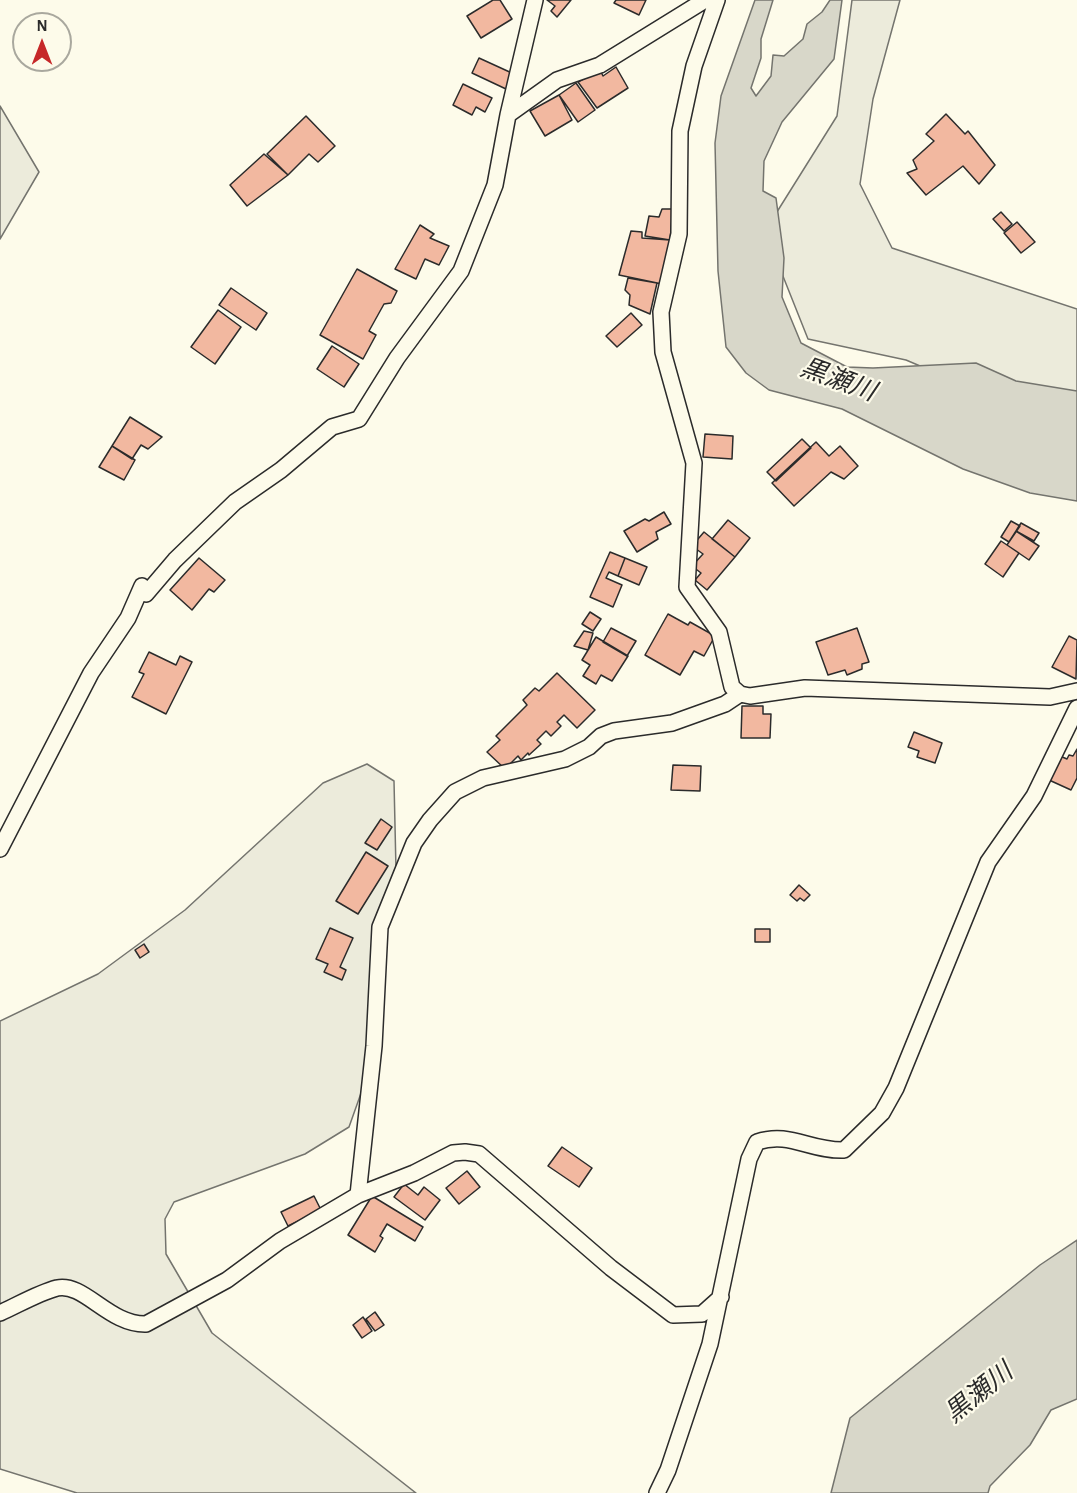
<!DOCTYPE html>
<html>
<head>
<meta charset="utf-8">
<style>
	body { margin:0 }
	#map { position:relative; width:1077px; height:1493px; overflow:hidden; background:#fdfbea; font-family:"Alegreya Sans",sans-serif }
	canvas { display:block }
	.north { position:absolute; left:12px; top:12px; width:60px; height:60px; box-sizing:border-box; background:#fdfbea; border:2px solid #a9a89e; border-radius:50%; rotate:0deg; font-size:16px; font-weight:700; line-height:24px; text-align:center; color:#2b2b2b }
	.north::after { content:''; display:block; margin:auto; width:21px; height:27px; background:#c62828; clip-path:polygon(50% 0,100% 100%,50% 72%,0 100%) }
</style>
</head>
<body>
<div id="map">
<canvas width="1077" height="1493"></canvas>
<div class="north">N</div>
</div>
<script>
const context = document.querySelector('canvas').getContext('2d');
context.lineJoin = 'round';
function paint(path, color) {
  context.fillStyle = color;
  context.fill(path, 'evenodd');
}
function stroke(path, color, width, dash) {
  context.strokeStyle = color;
  context.lineWidth = width;
  context.lineCap = dash ? 'butt' : 'round';
  context.setLineDash(dash || []);
  context.stroke(path);
}
function drawText(font, color, halo, rows, align = 'center') {
  context.font = font + ' "Alegreya Sans","Noto Sans JP",sans-serif';
  context.lineWidth = 4.5;
  context.setLineDash([]);
  context.textBaseline = 'middle';
  context.strokeStyle = halo;
  context.fillStyle = color;
  for (const [text, x, y, turn = 0] of rows) {
    context.save();
    context.translate(x, y);
    context.rotate((+turn || 0) * Math.PI / 180);
    context.textAlign = isNaN(turn) ? turn : align;
    if (halo) context.strokeText(text, 0, 0);
    context.fillText(text, 0, 0);
    context.restore();
  }
}
const green = new Path2D(`
	M852 0H900L873 99 860 184 892 248 1077 309V414L1000 400 906 360 808 339 765 231 837 116Z
	M0 106 39 172 0 239Z
	M367 764 394 781 396 870 365 1082 349 1127 305 1154 174 1202 165 1219 166 1254 212 1333 416 1493H77L0 1469V1021L98 974 185 910 323 783Z`);
paint(green, '#ecebdb');
stroke(green, '#74746e', 1.5);
const water = new Path2D(`
	M755 0H773L761 39V58L751 88 756 96 771 76 773 55 784 56 803 39 807 24 822 12 830 0H842L834 59 782 122 764 161 763 191 776 198 784 258 782 297 801 343 847 367 873 368 976 363 1016 381 1077 391V501L1030 493 963 469 842 409 769 390 746 373 726 347 718 271 715 143 721 96Z
	M1077 1240V1399L1051 1410 1030 1445 990 1486 988 1493H831L850 1418 1040 1265Z`);
paint(water, '#d8d7c9');
stroke(water, '#74746e', 1.5);
const building = new Path2D(`
	M493 0H500L512 19 481 38 467 16Z
	M547 0H571L557 17 551 11 555 6Z
	M616 0H646L639 15 614 3Z
	M479 58 514 74 506 89 472 73Z
	M616 67 628 88 597 108 578 82 600 70 603 76Z
	M576 83 595 110 578 122 559 95Z
	M463 84 492 98 485 112 476 107 472 115 453 105Z
	M559 95 572 120 545 136 530 111Z
	M946 114 965 134 968 131 995 165 979 184 963 166 926 195 907 173 917 169 913 160 934 141 926 134Z
	M306 116 335 146 318 162 309 154 288 175 267 154Z
	M264 154 288 175 247 206 230 185Z
	M662 209H673L670 240 645 236 649 216 659 217Z
	M1001 212 1012 224 1004 231 993 219Z
	M1017 222 1035 242 1021 253 1004 233Z
	M420 225 434 234 430 238 449 246 439 265 425 259 416 279 395 269Z
	M631 231 642 232V238L670 240 662 284 619 275Z
	M357 269 397 291 391 303 384 304 369 331 376 335 363 359 320 335Z
	M628 278 657 283 650 314 629 305 630 295 625 290Z
	M231 288 267 313 256 330 219 305Z
	M218 310 241 327 215 364 191 347Z
	M631 313 642 325 617 347 606 336Z
	M332 346 359 364 344 387 317 369Z
	M130 417 162 437 148 449 141 445 132 459 112 446Z
	M705 434 733 436 732 459 703 457Z
	M802 439 811 448 776 481 767 472Z
	M816 442 829 456 840 446 858 466 844 479 831 472 794 506 772 483Z
	M112 446 135 460 124 480 99 467Z
	M664 512 671 524 656 532 658 539 637 552 624 531 645 519 649 521Z
	M728 520 750 538 735 557 712 539Z
	M1011 521 1020 526 1009 542 1001 537Z
	M1021 523 1039 533 1034 541 1016 531Z
	M1016 531 1039 546 1029 560 1007 545Z
	M704 532 735 557 707 590 695 580 701 573 692 566 703 554 692 546Z
	M1001 541 1019 553 1003 577 985 564Z
	M610 552 625 558 618 576 609 572 606 578 622 585 613 607 590 597Z
	M199 558 225 580 214 592 209 589 192 610 170 590Z
	M625 558 647 567 639 585 618 576Z
	M590 612 601 619 593 631 582 624Z
	M668 614 688 625 690 622 715 636 704 656 694 651 680 675 645 655Z
	M611 628 636 641 627 656 603 642Z
	M857 628 869 662 862 664V669L847 675 845 670 828 675 816 642Z
	M584 631 593 633 588 650 574 646Z
	M1069 636 1077 640 1076 679 1052 667Z
	M596 637 628 656 612 681 601 675 596 684 583 676 590 665 582 660Z
	M149 652 176 665 180 656 192 662 166 714 132 697 144 674 139 672Z
	M557 673 595 710 577 728 564 715 557 722 561 726 551 736 546 731 537 740 541 744 529 755 528 753 521 760 518 756 505 769 487 752 500 740 496 736 527 705 523 700 535 688 539 691Z
	M742 706H763V714H771L770 738H741Z
	M914 732 942 743 935 763 917 757 919 751 908 747Z
	M1077 749V778L1071 790 1049 780 1060 756 1067 759 1069 755 1073 756Z
	M673 765 701 766 700 791 671 790Z
	M381 819 392 827 377 850 365 843Z
	M366 852 388 866 358 914 336 901Z
	M799 885 810 895 804 901 800 898 797 901 790 895Z
	M330 928 353 938 340 967 346 970 342 980 324 972 328 964 316 959Z
	M755 929H770V942H755Z
	M144 944 149 952 140 958 135 950Z
	M562 1147 592 1168 579 1187 548 1166Z
	M467 1171 480 1187 459 1204 446 1188Z
	M404 1184 418 1195 424 1187 440 1200 425 1220 394 1197Z
	M314 1196 321 1210 288 1226 281 1212Z
	M372 1196 423 1227 415 1241 387 1224 380 1236 383 1238 375 1252 348 1235Z
	M375 1312 384 1325 375 1331 366 1319Z
	M363 1317 372 1331 362 1338 353 1325Z`);
paint(building, '#f2b8a0');
stroke(building, '#2b2b2b', 1.5);
const street = new Path2D(`
	M717 0 694 66 680 131 679 234 661 312 663 352 694 463 687 587 719 632 732 687 740 694 750 696 805 688 1050 697 1077 691
	M508 115 557 80 600 65 705 0
	M0 849 91 673 128 618 142 586 146 594 175 560 235 502 281 470 332 427 359 419 397 358 461 271 495 185 508 115 535 0
	M358 1195 374 1046 380 927 414 843 430 820 455 792 483 778 565 759 589 747 601 736 614 731 672 723 725 704 740 694
	M0 1313C18 1305 38 1293 57 1288 84 1282 109 1325 146 1324L227 1280 280 1241 358 1195 414 1173 453 1153 465 1152 479 1154 611 1268 673 1315 702 1314 721 1297
	M657 1493 668 1470 710 1344 749 1159 757 1142C790 1131 809 1151 844 1150L882 1113 896 1088 988 862 1034 796 1077 708`);
stroke(street, '#2b2b2b', 18);
stroke(street, '#fdfbea', 15);
drawText('italic 26px', '#2b2b2b', '#fdfbea', [
	["黒瀬川",838,380,20],
	["黒瀬川",979,1393,-39]
]);
</script>
</body>
</html>
